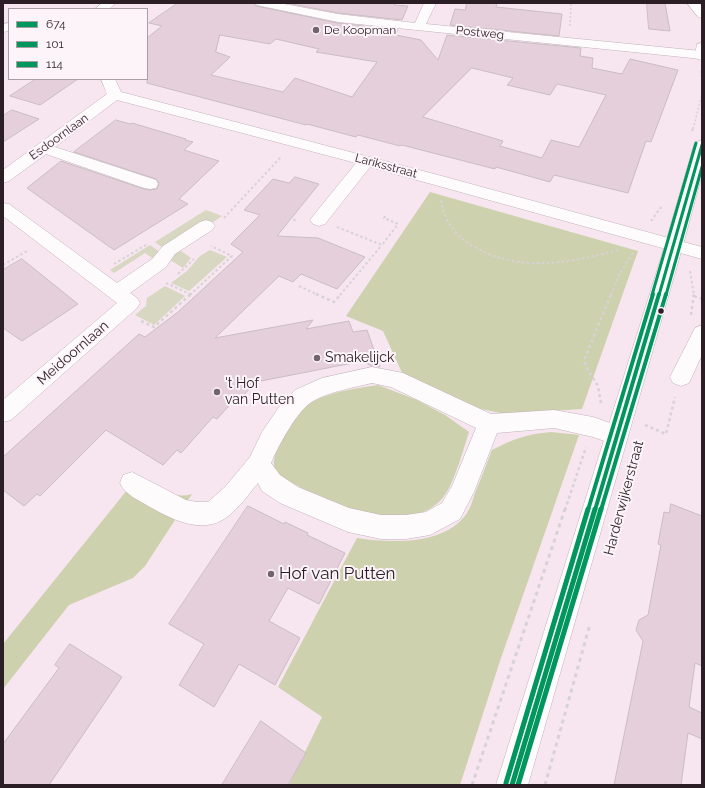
<!DOCTYPE html>
<html>
<head>
<meta charset="utf-8">
<style>
	body { margin:0 }
	#map { position:relative; width:705px; height:788px; overflow:hidden; background:#f7e6ef; font-family:Raleway,sans-serif }
	canvas { display:block }
	.frame { position:absolute; inset:0; border:4px solid #2b1e25; pointer-events:none }
	.legend { position:absolute; left:8px; top:8px; width:140px; height:72px; box-sizing:border-box; background:#fcf4f8; border:1px solid #a89ea4; margin:0; padding:5px 7px; list-style:none; font-size:12px; color:#2b1e25 }
	.legend li { display:flex; align-items:center; gap:8px; height:20px }
	.legend b { width:20px; border:1px solid #a89ea4 }
</style>
</head>
<body>
<div id="map">
<canvas width="705" height="788"></canvas>
<div class="frame"></div>
<ul class="legend">
<li><b style="height:5px;background:#00965e"></b>674</li>
<li><b style="height:5px;background:#00965e"></b>101</li>
<li><b style="height:5px;background:#00965e"></b>114</li>
</ul>
</div>
<script>
const context = document.querySelector('canvas').getContext('2d');
context.lineJoin = 'round';
function paint(path, color) {
  context.fillStyle = color;
  context.fill(path, 'evenodd');
}
function stroke(path, color, width, dash) {
  context.strokeStyle = color;
  context.lineWidth = width;
  context.lineCap = dash ? 'butt' : 'round';
  context.setLineDash(dash || []);
  context.stroke(path);
}
function drawText(font, color, halo, rows, align = 'center') {
  context.font = font + ' Raleway,sans-serif';
  context.lineWidth = 4;
  context.setLineDash([]);
  context.textBaseline = 'middle';
  context.strokeStyle = halo;
  context.fillStyle = color;
  for (const [text, x, y, turn = 0] of rows) {
    context.save();
    context.translate(x, y);
    context.rotate((+turn || 0) * Math.PI / 180);
    context.textAlign = isNaN(turn) ? turn : align;
    if (halo) context.strokeText(text, 0, 0);
    context.fillText(text, 0, 0);
    context.restore();
  }
}
paint(new Path2D(`
	M206 210 222 216 209 225 163 248 155 242Z
	M150 245 161 253 155 260 145 253 114 273 110 270Z
	M178 249 191 258 183 268 167 258Z
	M210 250 227 257 189 291 171 283 187 271 200 256Z
	M165 286 185 296 154 325 135 315 146 306 147 298Z`), '#d7d7c2');
paint(new Path2D(`
	M430 192 638 251 582 409 505 414 467 406 403 375 383 331 346 316Z
	M378 385 417 400 445 415 469 432C463 450 453 489 440 501 404 536 334 507 298 486 292 483 281 479 277 474 270 463 276 453 280 443 284 436 286 427 291 421 311 393 347 390 378 385Z
	M551 432 579 435 500 661 460 785H289L322 717 278 687 357 538C391 543 445 546 467 513 471 507 473 499 475 493 481 479 486 465 492 450 513 439 527 434 551 432Z
	M136 479C154 487 172 500 192 494L145 566 133 578 69 605 3 689V644Z`), '#cdd1ae');
const building = new Path2D(`
	M178 3H254L256 6 261 7 338 23 398 30 396 35 421 40 438 60 447 35 581 48 580 56 593 58 592 68 622 74 630 59 678 70 651 142 646 141 628 193 554 175 550 182 496 167 495 169 402 145 400 146 358 135 356 137 307 124 306 125 147 83V38L162 26 149 23ZM220 35 270 44 276 39 319 49 316 52 377 62 352 97 295 78 283 92 211 75 230 57 216 52ZM472 68 513 78 507 85 550 95 557 84 606 95 579 147 551 140 542 158 500 146 503 141 423 117Z
	M287 3H396L394 5 408 6 402 20 338 13Z
	M467 3H497L496 7 562 14 559 36 450 25 455 9 465 10Z
	M647 3H665L670 31 649 29Z
	M36 79H78L40 105 10 96Z
	M12 110 39 119 3 142V116Z
	M116 120 130 124 132 123 186 139 185 140 193 142 184 150 219 161 179 199 188 204 114 250 27 188 61 161 144 189 150 190 157 189 159 183 156 179 74 152Z
	M295 177 319 184 277 236 318 238 365 257 337 289 301 274 293 282 279 276 215 338 313 320 306 329 349 321 353 332 367 330 380 367 371 366 363 361 256 382 240 399 237 397 217 419 213 417 181 453 177 450 163 465 106 430 40 496 37 494 24 506 3 490V457L139 334 145 337 178 312 243 252 231 244 260 215 244 210 273 179 289 183Z
	M22 259 78 304 22 341 3 328V270Z
	M671 504 702 516V666L695 663 689 707 702 713V739L688 733 681 785H614L643 641 636 630 639 620 648 615 661 545 658 544 664 512 669 513Z
	M248 506 284 524 285 522 308 533 307 535 345 553 319 604 288 588 269 621 300 638 275 685 239 664 214 707 179 685 204 644 169 624Z
	M70 644 122 677 49 785H3V744L59 668 55 665Z
	M261 721 306 753 288 785H222Z`);
paint(building, '#e4cfdb');
stroke(building, '#c9bcc3', 1);
const minor = new Path2D(`
	M102 3H116L109 9H95Z
	M255 3H279L338 14 415 23 424 3H436L426 24 701 51 702 59 338 22 261 6 257 5Z
	M9 23V31L3 32V24Z
	M101 79H115L121 92 438 175 702 247V259L370 167 325 224 319 226 313 224 310 220 313 216 356 163 117 100 55 147 156 180 158 184 156 188 150 189 144 188 46 154 9 181 3 183V170L107 94Z
	M3 203 9 204 117 283 152 259 163 246 200 222 206 220 212 222 215 226 212 230 175 254 166 267 130 293 137 298 140 303 137 308 11 420 3 422V400L117 303 3 216Z
	M702 325V355L689 383 681 386 673 383 670 377 695 328Z
	M372 367 403 373 491 414 554 410 593 417 624 428 628 435 624 442 616 445 593 437 554 428 497 433 474 492 460 519 430 535 406 539H381L348 532 280 503 262 491 258 483C248 495 239 508 227 517 203 535 173 520 150 507 139 500 125 495 120 483L123 475 132 472 186 500 197 502H208L225 487 250 457 262 432 279 407 295 390 322 378ZM372 383 391 387 476 428 452 486 442 503 426 512 406 515H381L349 508 298 487 280 475 271 463C278 447 297 410 313 401 331 391 352 388 372 383Z`);
const major = new Path2D(`
	M687 3H699L702 6V18L698 17Z
	M702 43V60L697 59 695 55 697 44Z
	M702 140V174L683 245 528 785H496L665 245 694 145 697 142Z`);
stroke(minor, '#c0b2ba', 1);
stroke(major, '#c0b2ba', 1);
stroke(new Path2D(`
	M570 26 571 3
	M701 71 702 82
	M693 129 702 95`), '#d7d2d5', 1.5, [2, 2]);
stroke(new Path2D(`
	M692 131 693 128
	M441 200C444 220 453 233 470 244 515 274 570 263 618 250
	M284 216 297 221
	M224 218 281 157
	M651 221 662 206
	M337 227 382 245 398 224 384 218 386 215
	M114 264 146 245
	M3 265 27 251
	M690 271 694 295
	M178 274 194 259
	M166 283 190 294
	M299 286 318 295
	M190 295 232 256 211 246
	M340 295 382 245
	M611 295 620 273 633 253`), '#d7d2d5', 2, [2.5, 2.5]);
stroke(new Path2D(`
	M316 294 334 302 341 294
	M694 296 702 299
	M691 315 694 294
	M141 321 154 327 191 294
	M601 403 598 386 585 365V358L611 294
	M645 425 666 434 675 397
	M565 510 586 447`), '#d7d2d5', 2.5, [3, 3]);
stroke(new Path2D(`
	M472 785 565 509
	M545 785 590 624`), '#d7d2d5', 3, [4, 4]);
paint(minor, '#fefbfd');
paint(major, '#fefbfd');
stroke(new Path2D(`
	M659 295 702 145`), '#00965e', 3);
stroke(new Path2D(`
	M595 510 659 294`), '#00965e', 4);
stroke(new Path2D(`
	M512 785 595 509`), '#00965e', 5);
stroke(new Path2D(`
	M666 295 702 167`), '#00965e', 3);
stroke(new Path2D(`
	M601 510 666 294`), '#00965e', 4);
stroke(new Path2D(`
	M518 785 601 509`), '#00965e', 5);
stroke(new Path2D(`
	M652 295 696 143`), '#00965e', 3);
stroke(new Path2D(`
	M588 510 653 294`), '#00965e', 4);
stroke(new Path2D(`
	M506 783 588 509`), '#00965e', 5);
for (const [x, y, r, color] of [
	[316,30,4,"#72646c"],
	[661,311,3.5,"#2b1e25"],
	[317,358,4,"#72646c"],
	[217,392,4,"#72646c"],
	[271,574,4,"#72646c"]
]) {
  const dot = new Path2D();
  dot.arc(x, y, r, 0, 2 * Math.PI);
  context.fillStyle = color;
  context.fill(dot);
  stroke(dot, '#fcf4f8', 1.5);
}
drawText('12px', '#2b1e25', '#fcf4f8', [
	["De Koopman",324,30]
], 'left');
drawText('12px', '#2b1e25', '#fcf4f8', [
	["Postweg",480,33,6],
	["Esdoornlaan",59,137,-36],
	["Lariksstraat",386,166,15]
]);
drawText('14px', '#2b1e25', '#fcf4f8', [
	["Meidoornlaan",73,353,-41],
	["Harderwijkerstraat",624,498,-75]
]);
drawText('14px', '#2b1e25', '#fcf4f8', [
	["Smakelijck",325,358],
	["'t Hof",225,384],
	["van Putten",225,400]
], 'left');
drawText('17px', '#2b1e25', '#fcf4f8', [
	["Hof van Putten",279,574]
], 'left');
</script>
</body>
</html>
